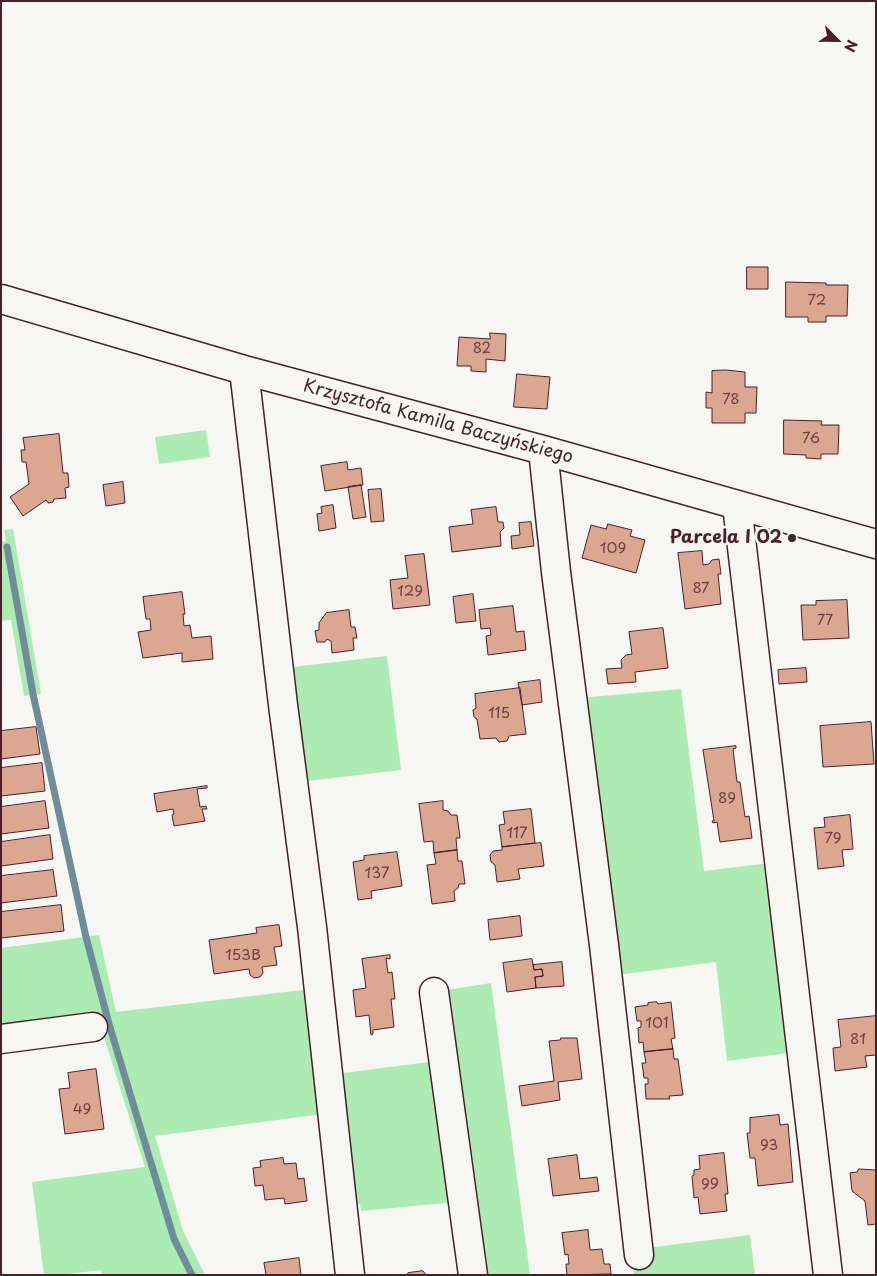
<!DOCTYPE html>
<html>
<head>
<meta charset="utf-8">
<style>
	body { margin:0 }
	#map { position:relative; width:877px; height:1276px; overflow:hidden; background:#f6f6f2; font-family:"Playpen Sans",sans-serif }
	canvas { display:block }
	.frame { position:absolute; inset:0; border:2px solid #4a1f2b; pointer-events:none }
	.north { position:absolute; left:812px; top:15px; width:50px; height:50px; -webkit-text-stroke:4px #f6f6f2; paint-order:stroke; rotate:113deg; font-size:14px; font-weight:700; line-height:20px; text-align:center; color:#4a1f2b }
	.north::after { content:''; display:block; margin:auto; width:18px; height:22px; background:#4a1f2b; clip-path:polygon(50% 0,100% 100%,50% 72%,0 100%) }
</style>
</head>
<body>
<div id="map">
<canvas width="877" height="1276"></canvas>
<div class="frame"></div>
<div class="north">N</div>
</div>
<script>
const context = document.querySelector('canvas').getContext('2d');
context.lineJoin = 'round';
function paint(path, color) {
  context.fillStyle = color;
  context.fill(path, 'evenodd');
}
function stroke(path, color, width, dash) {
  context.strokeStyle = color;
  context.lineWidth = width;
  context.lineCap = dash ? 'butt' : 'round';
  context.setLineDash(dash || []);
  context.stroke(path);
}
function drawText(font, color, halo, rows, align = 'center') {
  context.font = font + ' "Playpen Sans",sans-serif';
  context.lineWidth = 5;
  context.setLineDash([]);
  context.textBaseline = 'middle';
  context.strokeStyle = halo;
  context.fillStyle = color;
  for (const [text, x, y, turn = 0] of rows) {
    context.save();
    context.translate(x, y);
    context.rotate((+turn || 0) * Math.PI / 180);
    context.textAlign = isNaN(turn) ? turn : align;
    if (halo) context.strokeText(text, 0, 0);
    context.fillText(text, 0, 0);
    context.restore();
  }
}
paint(new Path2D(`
	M206 430 210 457 159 464 155 437Z
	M13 529 41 694 24 696 11 620 1 621V542L6 541 4 530Z
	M387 656 401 770 300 782 284 668Z
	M681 689 704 871 770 863 788 1053 727 1061 716 962 617 975 578 698Z
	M99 935 116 1012 311 989 323 1114 155 1136 183 1231 205 1275H102L101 1270 60 1275H44L32 1182 145 1167 97 1015 1 1026V948Z
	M491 983 530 1275H478L440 991Z
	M437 1061 456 1202 361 1211 360 1204 353 1206 335 1076 343 1073Z
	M750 1235 755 1275H634L630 1250Z`), '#acecb3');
stroke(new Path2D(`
	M7 547 33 694 86 937 109 1024 174 1239 192 1275`), '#6e8c9a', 7);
const building = new Path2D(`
	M747 267H768V289H747Z
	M786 282 826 283V285H848L847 316H826V322H808V317H786Z
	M490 333 506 334 505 361 486 359V372L471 371V366H457L459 337 490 339Z
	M726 370 745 372V387H757L756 413H745V423H712V408H706V392L712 393V371Z
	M517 374 550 377 547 409 514 407Z
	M784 420 822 421 821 425H839L838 454H821V459L806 458V455L784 454Z
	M59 434 63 473H68L69 487 65 488 66 498 54 499 53 502 48 503 46 500 23 516 10 497 29 484 26 462H22L21 450H25L23 438Z
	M347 462 348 470 361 468 363 485 325 491 321 466Z
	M123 482 125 503 106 506 103 485Z
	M361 485 366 517 353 519 348 487Z
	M381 489 384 521 371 522 368 490Z
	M333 505 336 528 319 531 317 514 322 513 321 507Z
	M496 507 498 522H503L504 528 500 532 501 546 452 552 449 527 473 524 471 510Z
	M531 522 534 546 512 549 511 536 520 535 519 523Z
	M608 524 632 530 630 536 645 540 636 573 582 558 591 525 606 529Z
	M702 551 703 565 709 564 712 560 719 559 721 574H718L721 604 685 609 678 553Z
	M424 554 430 605 393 609 390 580 408 578 405 556Z
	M182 592 185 614H183L184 626 190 625 192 638 211 636 213 659 182 662V653L143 658 138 632 151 630 150 619H146L143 597Z
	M473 594 476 621 456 623 453 597Z
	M847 600 849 638 803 640 801 605H816V601Z
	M513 606 516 632 524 631 526 650 488 655 486 636 491 635 490 628 481 629 479 610Z
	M349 610 351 627H355L357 638H353L354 650 332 653 331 641 327 639 325 642H317L315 631 319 630V623L326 613Z
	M663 628 668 668 635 672 636 682 608 684 606 669 622 668 621 660 626 655 632 654 629 632Z
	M806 668 807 682 779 684 778 670Z
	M540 680 542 702 522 705 518 683Z
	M520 688 526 734 509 736 507 741 499 742 496 738 480 739 477 719 474 717 473 710 476 708 475 694Z
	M871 722 874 764 823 767 820 726Z
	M36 727 40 754 1 759V731Z
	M736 746V748L733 749 737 782H740L745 817 749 816 752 838 720 842 717 822 713 823 712 821H714L703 750Z
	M42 763 45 791 1 796V768Z
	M207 786V788L197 789 200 807 206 806 207 809H202L205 821 174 826 172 815 174 814 173 809 157 812 154 794Z
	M45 801 49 828 1 834V807Z
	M443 801V810L448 811 451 815H457L460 838H456L457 850 434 853 433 841 424 842 419 804Z
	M531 809 535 843 502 847 499 825 505 824 503 812Z
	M850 815 853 849 842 850 844 866 818 869 814 828 825 827 824 818Z
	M50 835 53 859 1 866V842Z
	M541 843 544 866 518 869 520 879 497 882 495 865 491 862 490 855 493 851 502 850V847Z
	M457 850 458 861H462L465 884H459L458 888 454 891 455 901 432 904 427 865 436 864 434 853Z
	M397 852 402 886 371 891 372 898 358 900 353 862 364 860V856Z
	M53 870 57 896 1 903V876Z
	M61 905 64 931 1 938V912Z
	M520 916 522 936 490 940 488 920Z
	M279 925 282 946 274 947 277 965 262 967 263 973 260 977 254 978 250 975 249 969 214 974 209 940 257 933 256 928Z
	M390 955V959L386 958 388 973 392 972 395 999H391L394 1027 373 1030V1034L371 1035 369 1015 356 1017 353 990 366 988 362 959Z
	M532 959 534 970 542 969 543 976 535 977 536 988 507 992 503 963Z
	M562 962 564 986 536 988 535 977 543 976 542 969 534 970 533 965Z
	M657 1002 658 1004 671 1002 675 1038 671 1039 673 1049 644 1052 643 1042 639 1043 638 1028 641 1027V1021H637L635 1007 648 1005V1003Z
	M876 1016V1055L865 1056 867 1067 835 1071 833 1048 841 1047 838 1020Z
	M561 1038H577L582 1079 558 1082 560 1100 522 1106 519 1086 554 1081 549 1041 560 1040Z
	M673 1049 674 1059H678L683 1095 669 1096 670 1099H646L645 1084H648V1078H644L642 1063H646L644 1052Z
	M96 1069 104 1129 65 1134 59 1089 70 1088 68 1073Z
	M779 1115 780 1125 788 1124 793 1182 758 1186 755 1158H750L747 1133H750V1118Z
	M724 1153 728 1194H725L727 1211 700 1214 698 1197 694 1198 692 1176 694 1175V1170L700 1169 699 1156Z
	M577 1155 580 1179 597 1177 599 1191 553 1196 548 1159Z
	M283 1158 284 1164 296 1163 298 1179 304 1178 307 1201 285 1204 284 1198 265 1200 263 1185 255 1186 253 1168 261 1167 260 1161Z
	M859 1169 876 1170V1224L868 1225 865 1201 852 1191 850 1173 857 1172Z
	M588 1230 590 1250 602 1249 604 1264H610L611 1274 567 1275 566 1264H569L568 1254 565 1255 562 1233Z
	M299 1258 301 1275H266L264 1263Z
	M423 1271 426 1275H407L408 1273Z`);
paint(building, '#dca791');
stroke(building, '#4a1f2b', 1);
const minor = new Path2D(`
	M1 299 244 370 543 450 876 544
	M244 370 283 705 312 927 350 1275
	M543 450 556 572 604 945 639 1255
	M737 505 828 1275
	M434 992 473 1275
	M1 1039 93 1027`);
stroke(minor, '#4a1f2b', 31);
stroke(minor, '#f6f6f2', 28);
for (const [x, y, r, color] of [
	[792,538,5,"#4a1f2b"]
]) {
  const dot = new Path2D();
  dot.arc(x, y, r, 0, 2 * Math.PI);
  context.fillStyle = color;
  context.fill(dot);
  stroke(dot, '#f6f6f2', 2);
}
drawText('15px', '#6e4144', null, [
	["72",817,301],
	["82",482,349],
	["78",731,400],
	["76",811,439],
	["109",613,549],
	["87",701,589],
	["129",410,592],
	["77",825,621],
	["115",499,714],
	["89",727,799],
	["117",517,834],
	["79",833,839],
	["137",377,874],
	["153B",243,956],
	["101",657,1024],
	["81",858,1040],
	["49",82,1110],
	["93",769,1146],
	["99",710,1185]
]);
drawText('18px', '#4a1f2b', '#f6f6f2', [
	["Krzysztofa Kamila Baczyńskiego",438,422,15]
]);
drawText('bold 18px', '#4a1f2b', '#f6f6f2', [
	["Parcela I 02",782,538]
], 'right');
</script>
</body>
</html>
